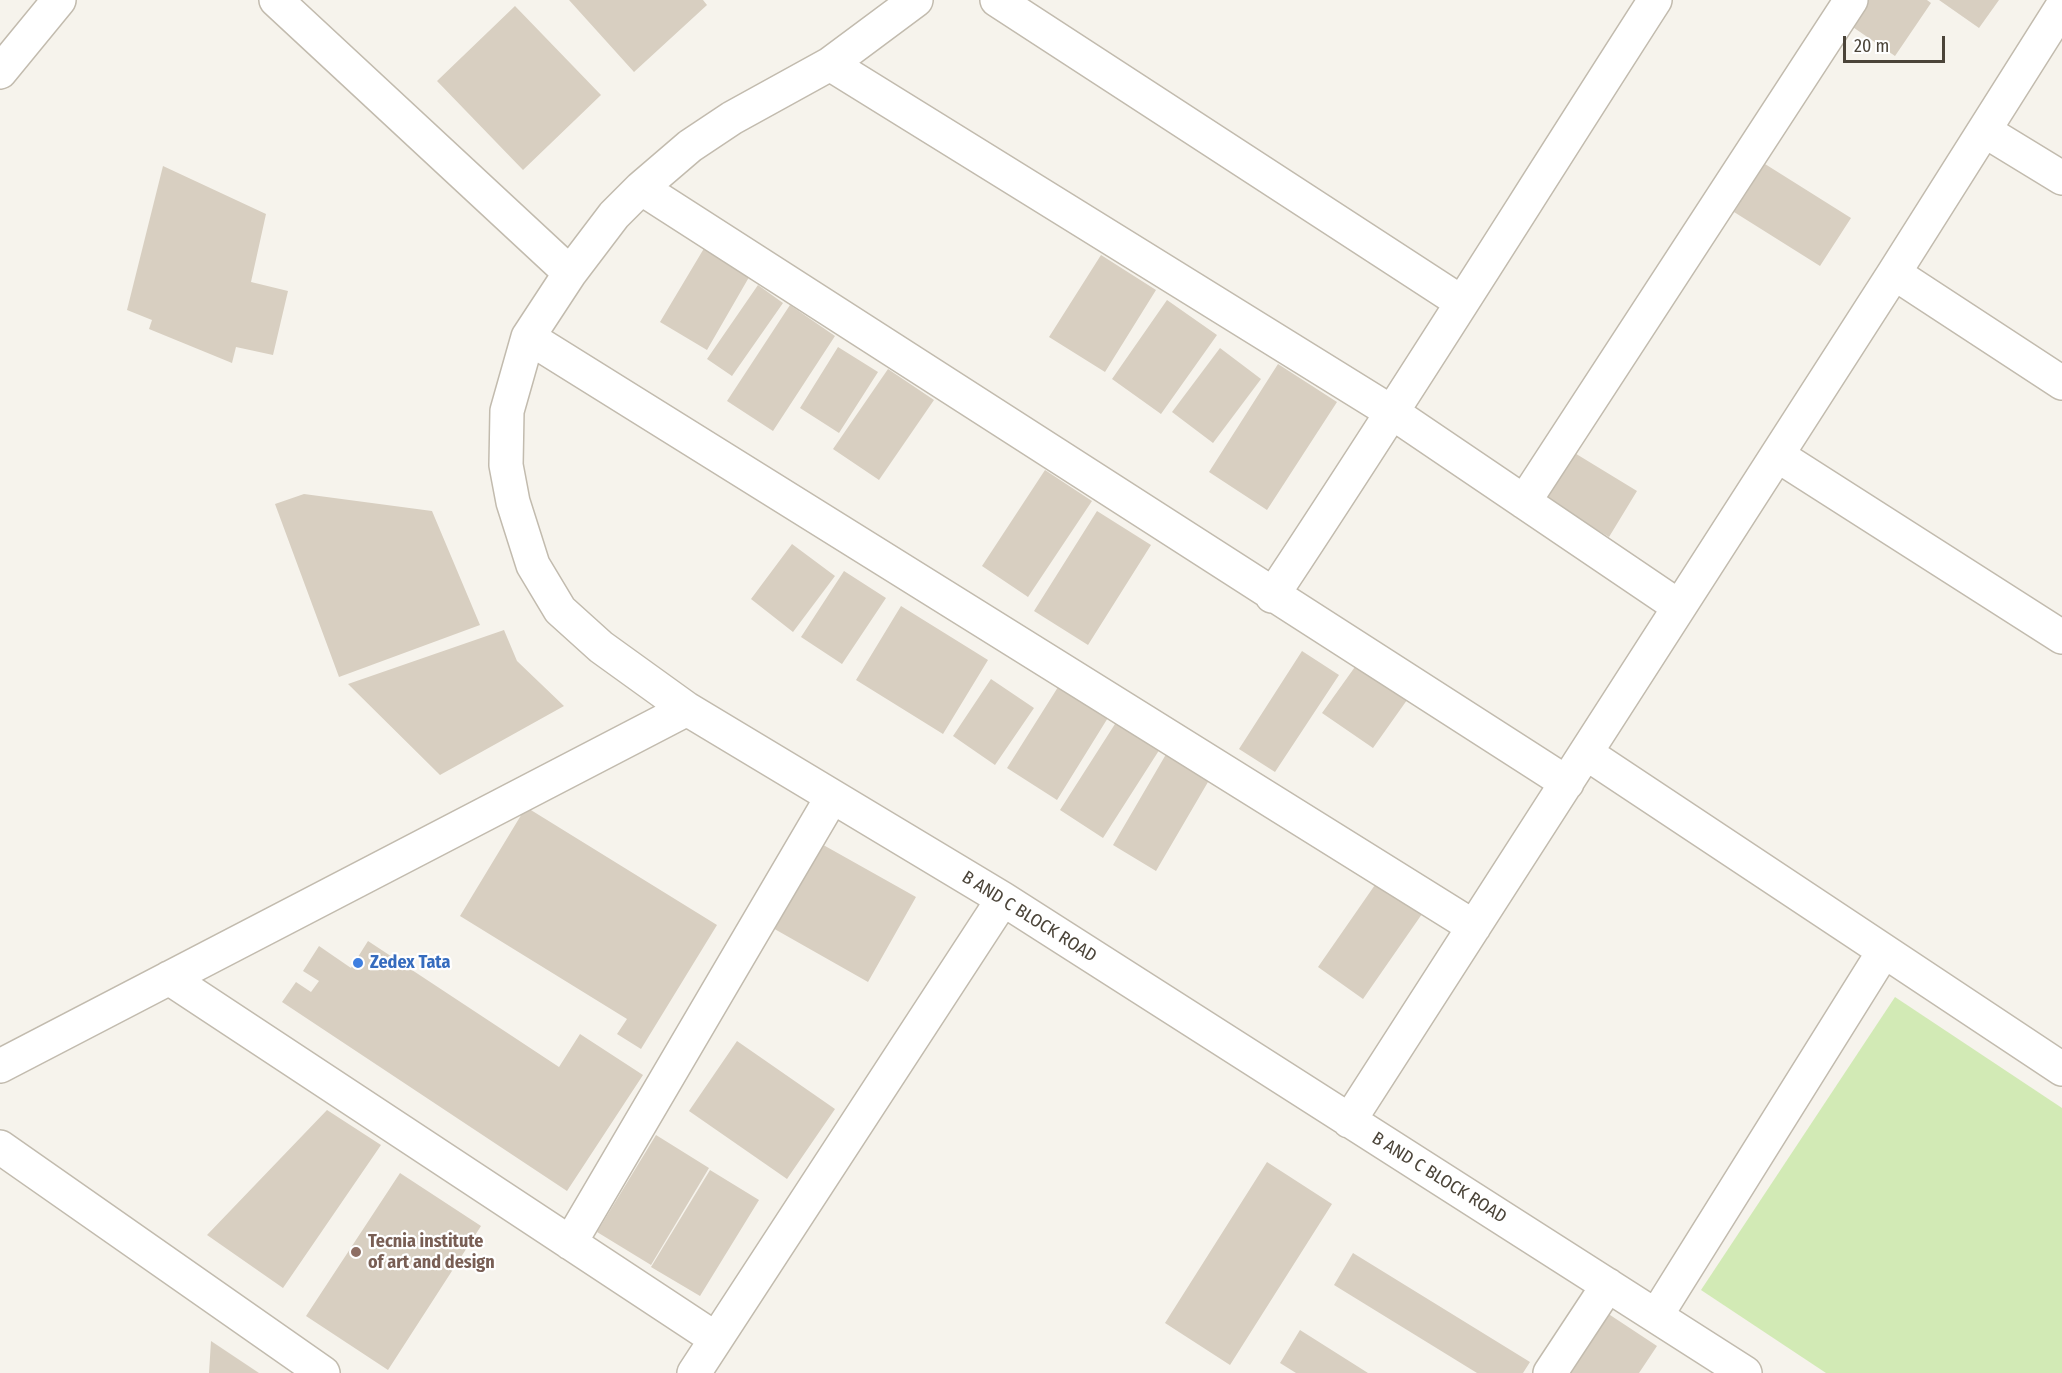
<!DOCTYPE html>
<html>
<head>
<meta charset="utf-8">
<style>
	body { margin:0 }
	#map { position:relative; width:2062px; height:1373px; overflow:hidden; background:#f6f3ec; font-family:"Fira Sans Condensed",sans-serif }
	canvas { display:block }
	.scale { position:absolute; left:1843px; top:36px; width:102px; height:27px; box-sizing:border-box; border:3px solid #4b4439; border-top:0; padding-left:8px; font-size:18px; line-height:21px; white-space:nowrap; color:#4b4439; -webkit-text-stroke:4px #fff; paint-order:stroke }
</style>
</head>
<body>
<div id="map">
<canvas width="2062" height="1373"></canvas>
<div class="scale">20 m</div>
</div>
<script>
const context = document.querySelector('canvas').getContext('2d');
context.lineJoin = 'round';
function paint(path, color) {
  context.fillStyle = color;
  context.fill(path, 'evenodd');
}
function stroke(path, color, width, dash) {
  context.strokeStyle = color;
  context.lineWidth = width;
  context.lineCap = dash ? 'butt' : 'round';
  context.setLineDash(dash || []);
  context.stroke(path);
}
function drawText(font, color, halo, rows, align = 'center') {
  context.font = font + ' "Fira Sans Condensed",sans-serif';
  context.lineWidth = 4.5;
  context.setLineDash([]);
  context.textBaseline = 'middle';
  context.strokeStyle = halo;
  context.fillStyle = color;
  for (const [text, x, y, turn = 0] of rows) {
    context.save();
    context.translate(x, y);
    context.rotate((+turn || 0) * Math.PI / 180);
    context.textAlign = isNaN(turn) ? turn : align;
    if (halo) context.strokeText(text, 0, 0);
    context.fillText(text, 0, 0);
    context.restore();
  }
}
paint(new Path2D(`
	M1895 997 2062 1108V1373H1826L1701 1290Z`), '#d2eab5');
paint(new Path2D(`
	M569 0H703L707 5 634 72Z
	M1858 0H1927L1931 3 1895 56 1844 21Z
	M1939 0H1999L1979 28Z
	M515 6 601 95 523 170 437 81Z
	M1765 164 1851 218 1820 266 1734 212Z
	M163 166 266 214 251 282 288 291 273 355 236 347 232 363 149 329 152 320 127 310Z
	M706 245 752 272 707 350 660 322Z
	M1101 255 1156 290 1105 372 1049 337Z
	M758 285 783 303 732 376 707 359Z
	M1167 300 1217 335 1161 414 1112 379Z
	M790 305 835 336 773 431 727 401Z
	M838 347 878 372 839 433 800 408Z
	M1220 348 1261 379 1213 443 1172 412Z
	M1278 364 1337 402 1267 510 1209 472Z
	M888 369 934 400 879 480 833 449Z
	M1573 452 1637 491 1609 537 1544 498Z
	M1045 470 1092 501 1028 597 982 566Z
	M304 494 432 511 480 625 339 677 275 504Z
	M1097 511 1151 545 1088 645 1034 611Z
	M792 544 835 576 793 632 751 599Z
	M844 571 886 598 842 664 801 637Z
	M901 606 988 660 943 734 856 680Z
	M504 630 517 661 564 706 440 775 348 684Z
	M1302 651 1339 675 1275 772 1239 749Z
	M1362 657 1412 693 1373 748 1322 713Z
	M1065 676 1114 708 1057 800 1007 768Z
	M991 679 1034 708 995 765 953 736Z
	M1122 713 1165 741 1103 838 1060 810Z
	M1172 744 1215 770 1156 871 1113 845Z
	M526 807 717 925 641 1049 617 1034 627 1019 460 916Z
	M818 842 916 897 868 982 771 927Z
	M1377 882 1422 914 1363 999 1318 967Z
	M368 941 559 1067 580 1034 643 1075 567 1191 282 1002 296 982 311 992 319 981 303 971 319 946 351 968Z
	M737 1041 835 1109 787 1179 689 1111Z
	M327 1110 381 1145 283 1288 207 1235Z
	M656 1135 709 1168 651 1265 597 1232Z
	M1267 1162 1332 1204 1230 1365 1165 1323Z
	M710 1170 759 1200 700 1296 651 1267Z
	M400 1173 481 1226 388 1370 306 1316Z
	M1353 1253 1530 1362 1523 1373H1477L1334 1285Z
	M1604 1311 1657 1346 1639 1373H1562Z
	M1300 1330 1368 1373H1296L1280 1363Z
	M211 1341 259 1373H209Z`), '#d8cfc1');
const minor = new Path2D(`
	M276 0 570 273
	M916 0 830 64 732 118 690 146 641 188 614 215 570 273 528 337 507 411 506 465 513 502 533 565 560 610 601 647 687 709 1003 899 1745 1373
	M997 0 1461 302
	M830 64 1393 413 1678 606
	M0 72 59 0
	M1985 131 2062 178
	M641 188 1567 783
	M1894 273 2062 383
	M528 337 1474 927
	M1777 455 2062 637
	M1524 502 1851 0
	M1272 596C1403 399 1527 199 1655 0
	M1586 753 2062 1069
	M169 978 716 1339
	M0 1066 687 709
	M1349 1121 1894 273 2062 7
	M0 1147 323 1373
	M570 1243 832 797
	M1656 1316 1884 951
	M694 1373 1003 899
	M1550 1373 1608 1285`);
stroke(minor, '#c2bbae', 36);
stroke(minor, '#fff', 33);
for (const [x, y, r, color] of [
	[358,963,6,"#3f7fe0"],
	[356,1252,6,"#8d6e63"]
]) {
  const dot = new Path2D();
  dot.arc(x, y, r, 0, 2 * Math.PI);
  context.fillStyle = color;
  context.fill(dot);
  stroke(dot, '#fff', 2);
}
drawText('18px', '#4b4439', '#fff', [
	["B AND C BLOCK ROAD",1029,917,32],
	["B AND C BLOCK ROAD",1439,1178,32]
]);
drawText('bold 18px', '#366cbe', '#fff', [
	["Zedex Tata",370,963]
], 'left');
drawText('bold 18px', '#785e54', '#fff', [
	["Tecnia institute",368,1242],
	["of art and design",368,1263]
], 'left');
</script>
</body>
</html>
